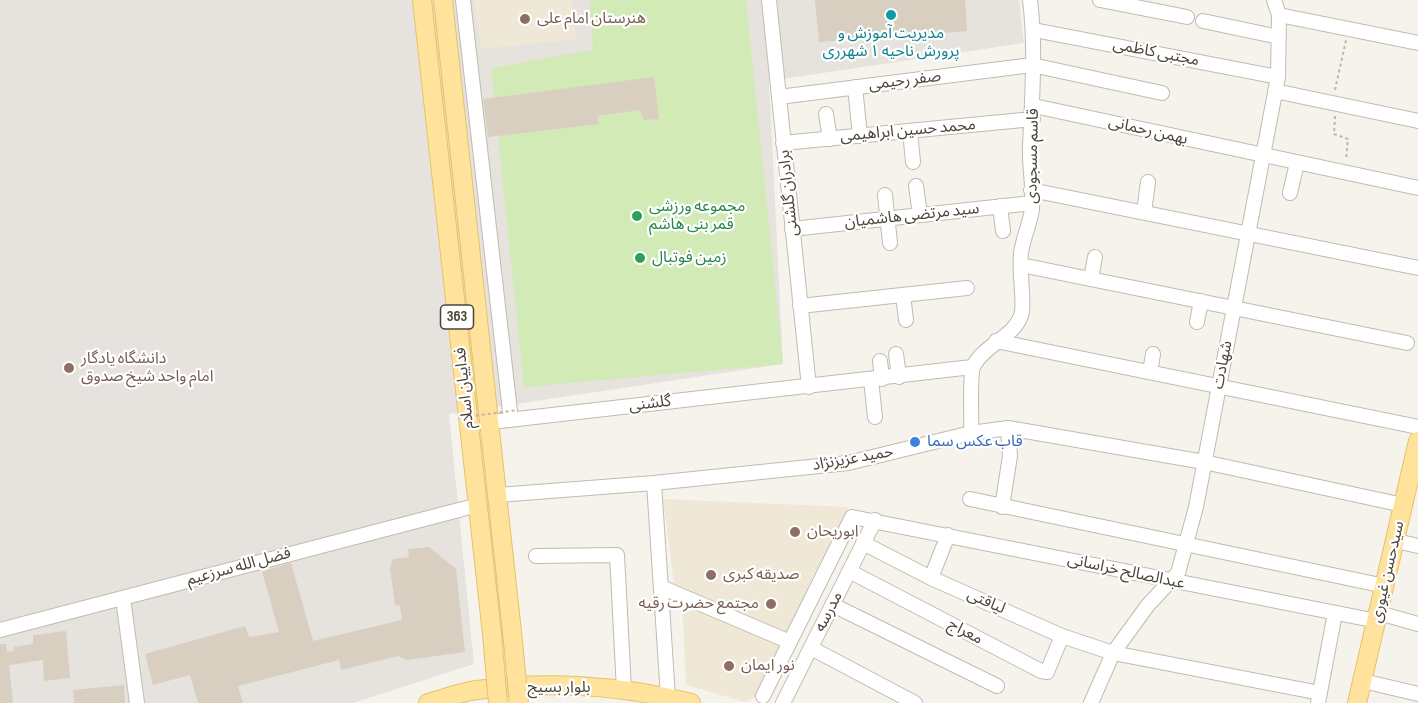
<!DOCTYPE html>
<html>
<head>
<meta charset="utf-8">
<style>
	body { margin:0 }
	canvas { display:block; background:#f6f3ec }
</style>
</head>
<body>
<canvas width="1418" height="703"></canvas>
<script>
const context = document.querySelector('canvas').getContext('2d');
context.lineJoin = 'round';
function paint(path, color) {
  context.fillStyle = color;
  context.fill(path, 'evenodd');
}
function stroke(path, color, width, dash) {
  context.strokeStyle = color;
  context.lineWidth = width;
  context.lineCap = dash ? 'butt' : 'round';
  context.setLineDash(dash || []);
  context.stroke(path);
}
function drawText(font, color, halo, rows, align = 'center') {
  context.font = font + ' "Sofia Sans Condensed","Noto Sans Arabic",sans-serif';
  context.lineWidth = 4.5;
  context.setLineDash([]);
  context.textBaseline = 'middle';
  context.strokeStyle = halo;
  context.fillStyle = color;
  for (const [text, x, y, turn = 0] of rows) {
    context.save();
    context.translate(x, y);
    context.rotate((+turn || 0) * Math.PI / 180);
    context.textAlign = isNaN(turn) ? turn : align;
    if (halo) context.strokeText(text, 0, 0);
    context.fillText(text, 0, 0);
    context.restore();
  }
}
paint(new Path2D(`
	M0 0H1019L1024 43 769 81 783 364 449 414 474 664 353 703H0Z`), '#e6e2dd');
paint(new Path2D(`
	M474 0H571L576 39 481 49Z
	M663 499 849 507 810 582 763 694 745 702 686 685 682 599 675 593Z`), '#efe8d6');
paint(new Path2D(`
	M590 0H746L783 364 524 387 491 68 593 50Z`), '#d2eab5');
paint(new Path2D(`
	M815 0H965L967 31 819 42Z
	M654 77 659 119 644 120 640 110 597 116 599 124 488 137 483 99Z
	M429 547 456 569 465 652 407 660 398 656 341 670 339 660 238 686 243 703H198L190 675 153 685 145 654 245 626 249 637 279 632 262 571 291 563 313 641 402 620 400 606 395 605 390 568 393 559 409 557 408 549Z
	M66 631 70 678 44 681 43 660 9 665 13 703H0V644H6L7 652 14 651V647L33 644V635Z
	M124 685 125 703H74L73 690Z`), '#d8cfc1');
const minor = new Path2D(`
	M463 0 511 420
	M769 0 809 387
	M1100 0 1187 17
	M1279 15 1418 43
	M1203 21 1279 37
	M1034 30 1278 77
	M855 87 860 136
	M1275 91 1418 121
	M779 97 1032 65 1162 93
	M1034 106 1418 188
	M826 114 830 139
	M910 131 913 162
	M783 143 1033 119
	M916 186 920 215
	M1031 190 1418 268
	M1290 193 1297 163
	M885 195 890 243
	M1000 206 1003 231
	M1144 212 1148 182
	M792 229 1032 203
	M1021 265 1407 343
	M1091 279 1095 257
	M903 295 906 320
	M800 306 967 288
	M1197 322 1201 301
	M996 341 1418 427
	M896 354 899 377
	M880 361 882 379
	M1150 372 1153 354
	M871 380 875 417
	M491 422 972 367
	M971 433C972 419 969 373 974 365 985 344 1017 336 1022 312 1024 298 1019 271 1021 253 1023 238 1030 224 1032 209 1034 188 1029 167 1030 146 1032 97 1036 48 1030 0
	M654 483 668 697
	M498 495 654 483 848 463 971 433 1008 428 1204 462 1403 505
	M970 499 1385 586
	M1002 507 1010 456 1008 428
	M1396 541 1418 546
	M863 543 931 578 1062 636 1113 653 1320 693
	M536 556 617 555 624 690
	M849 571 1041 671 1047 672 1062 636
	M931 578 948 535
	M661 587 790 642
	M123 598 137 703
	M833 605 997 686
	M1379 613 1418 624
	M0 630 478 505
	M811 648 915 703
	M1363 681 1418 694
	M763 696 852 517 1377 621
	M783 703 875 520
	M1091 703 1113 653 1148 605 1178 573 1196 507 1278 77 1279 15 1274 0
	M1318 703 1335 613`);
const major = new Path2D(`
	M422 0 492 634
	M443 0 512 632
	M428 703C444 699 460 692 477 690 547 681 623 685 691 703
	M1357 703 1418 441`);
stroke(minor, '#c2bbae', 16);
stroke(major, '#e6c16a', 20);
stroke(new Path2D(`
	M1335 90 1346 40
	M1335 116 1334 134 1348 139 1346 160`), '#c4b79f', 2, [3, 3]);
stroke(minor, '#fff', 14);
stroke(major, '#ffe39c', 18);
const majorBridge = new Path2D(`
	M512 632 519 703
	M492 634 498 703`);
stroke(majorBridge, '#e6c16a', 20, []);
stroke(new Path2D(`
	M458 418 518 410`), '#c4b79f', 2, [3, 3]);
stroke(majorBridge, '#ffe39c', 18);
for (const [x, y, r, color] of [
	[891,15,6,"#0f9aa8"],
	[525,19,6,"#8d6e63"],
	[637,216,6,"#2e9e5b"],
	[640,258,6,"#2e9e5b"],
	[69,368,6,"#8d6e63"],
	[915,442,6,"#3f7fe0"],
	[795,532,6,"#8d6e63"],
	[711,575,6,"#8d6e63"],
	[771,604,6,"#8d6e63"],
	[729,666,6,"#8d6e63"]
]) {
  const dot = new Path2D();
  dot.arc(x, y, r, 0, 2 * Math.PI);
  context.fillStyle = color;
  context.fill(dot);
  stroke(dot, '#fff', 2);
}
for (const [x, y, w] of [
	[457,317,33]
]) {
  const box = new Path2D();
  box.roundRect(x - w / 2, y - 12, w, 24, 4.5);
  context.fillStyle = '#fff';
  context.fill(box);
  stroke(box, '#4b4439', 1.5);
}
drawText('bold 15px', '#4b4439', null, [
	["363",457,317]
]);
drawText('16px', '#785e54', '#fff', [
	["هنرستان امام علی",537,19],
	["دانشگاه یادگار",81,359],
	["امام واحد شیخ صدوق",81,377],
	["ابوریحان",807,532],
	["صدیقه کبری",723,575],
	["مجتمع حضرت رقیه",759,604,"right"],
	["نور ایمان",741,666]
], 'left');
drawText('16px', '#0d838f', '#fff', [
	["مدیریت آموزش و",891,34],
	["پرورش ناحیه ۱ شهرری",891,52]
]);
drawText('16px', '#4b4439', '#fff', [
	["مجتبی کاظمی",1156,53,11],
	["صفر رحیمی",905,81,-7],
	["محمد حسین ابراهیمی",908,131,-5],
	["بهمن رحمانی",1148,131,13],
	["قاسم مسجودی",1033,156,-89],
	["برادران گلشنی",789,193,-96],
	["سید مرتضی هاشمیان",912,216,-6],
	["شهادت",1223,365,-79],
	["فداییان اسلام",465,388,-96],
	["گلشنی",650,404,-7],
	["حمید عزیزنژاد",853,459,-10],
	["فضل الله سرزعیم",239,567,-15],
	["عبدالصالح خراسانی",1126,572,12],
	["سیدحسن غیوری",1388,572,-77],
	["لیاقتی",986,602,24],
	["مدرسه",829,612,-63],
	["معراج",965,632,28],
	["بلوار بسیج",559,688]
]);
drawText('16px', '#27864d', '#fff', [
	["مجموعه ورزشی",649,207],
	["قمر بنی هاشم",649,225],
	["زمین فوتبال",652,258]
], 'left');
drawText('16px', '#366cbe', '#fff', [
	["قاب عکس سما",927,442]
], 'left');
</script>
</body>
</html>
